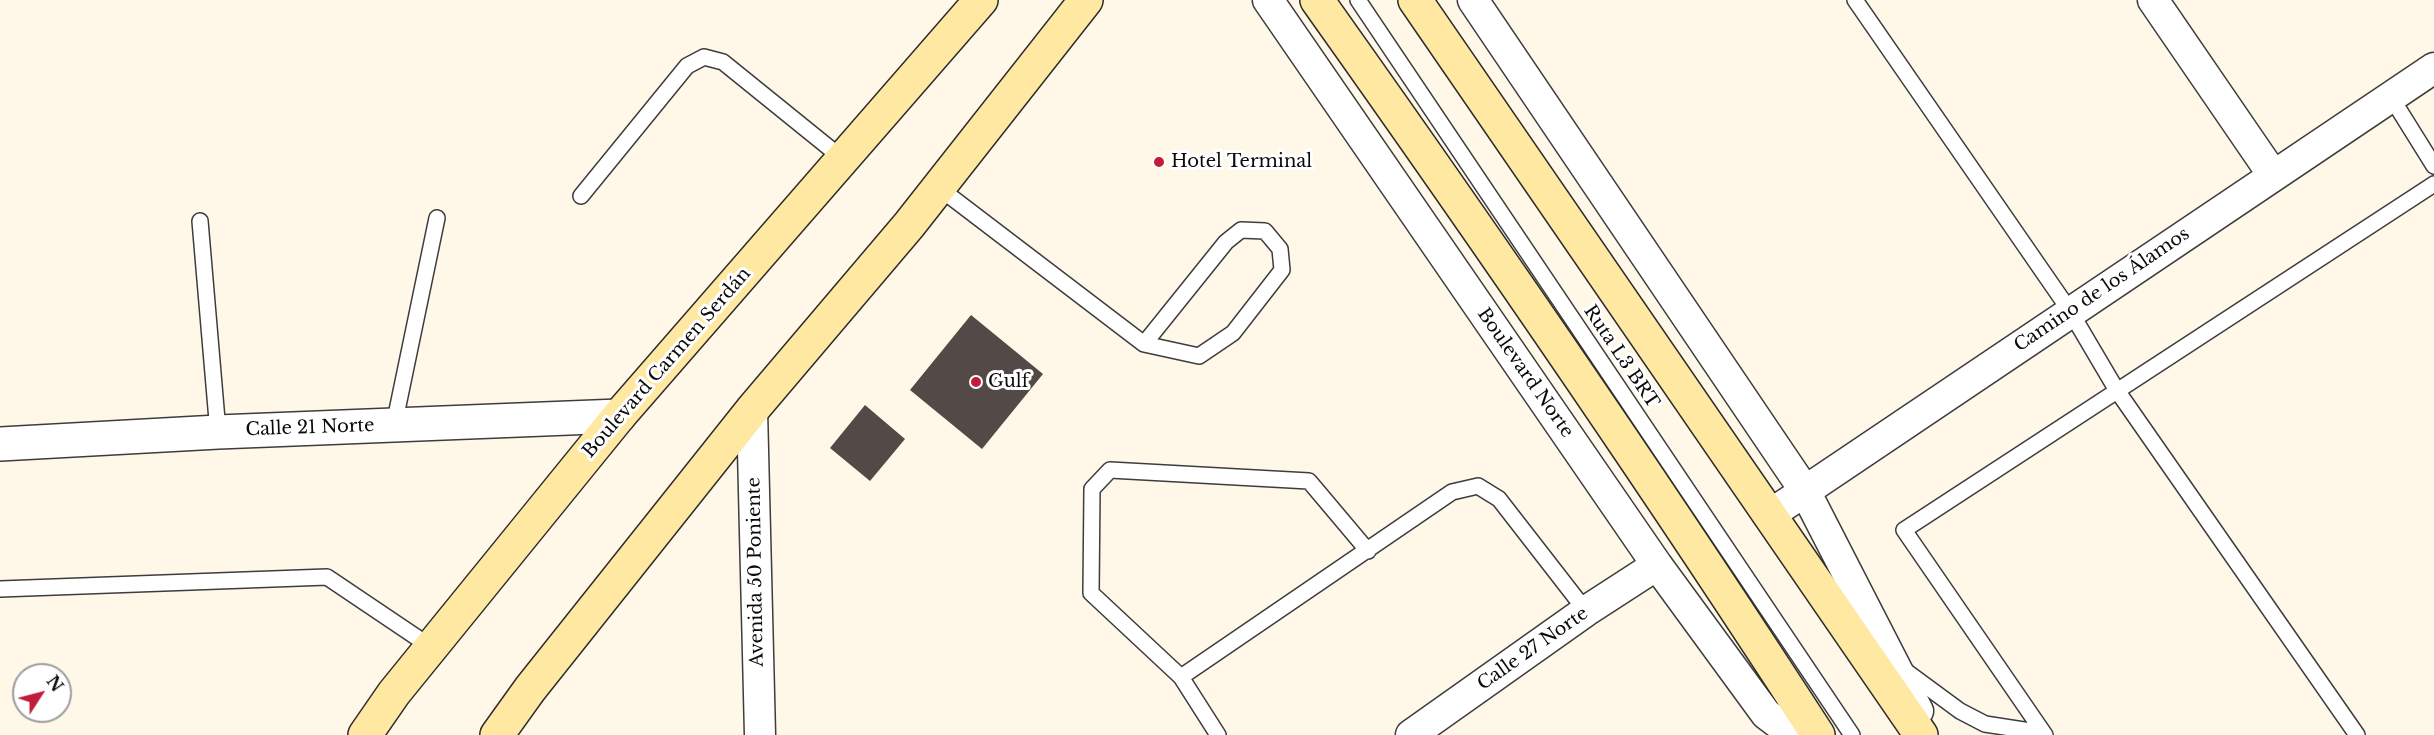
<!DOCTYPE html>
<html>
<head>
<meta charset="utf-8">
<style>
	body { margin:0 }
	#map { position:relative; width:2434px; height:735px; overflow:hidden; background:#fff7e7; font-family:"Libre Baskerville",serif }
	canvas { display:block }
	.north { position:absolute; left:12px; top:663px; width:60px; height:60px; box-sizing:border-box; background:#fff; border:2px solid #9d9d9d; border-radius:50%; rotate:54deg; font-size:16px; font-weight:700; line-height:24px; text-align:center; color:#0a0a0a }
	.north::after { content:''; display:block; margin:auto; width:21px; height:27px; background:#bf1d3a; clip-path:polygon(50% 0,100% 100%,50% 72%,0 100%) }
</style>
</head>
<body>
<div id="map">
<canvas width="2434" height="735"></canvas>
<div class="north">N</div>
</div>
<script>
const context = document.querySelector('canvas').getContext('2d');
context.lineJoin = 'round';
function paint(path, color) {
  context.fillStyle = color;
  context.fill(path, 'evenodd');
}
function stroke(path, color, width, dash) {
  context.strokeStyle = color;
  context.lineWidth = width;
  context.lineCap = dash ? 'butt' : 'round';
  context.setLineDash(dash || []);
  context.stroke(path);
}
function drawText(font, color, halo, rows, align = 'center') {
  context.font = font + ' "Libre Baskerville",serif';
  context.lineWidth = 6;
  context.setLineDash([]);
  context.textBaseline = 'middle';
  context.strokeStyle = halo;
  context.fillStyle = color;
  for (const [text, x, y, turn = 0] of rows) {
    context.save();
    context.translate(x, y);
    context.rotate((+turn || 0) * Math.PI / 180);
    context.textAlign = isNaN(turn) ? turn : align;
    if (halo) context.strokeText(text, 0, 0);
    context.fillText(text, 0, 0);
    context.restore();
  }
}
paint(new Path2D(`
	M971 315 1043 374 982 449 910 390Z
	M865 405 905 439 870 481 830 448Z`), '#534946');
const service = new Path2D(`
	M1358 0 1852 735
	M1855 0 2070 311 2116 389 2357 735
	M2391 97 2434 166
	M938 187 1144 344 1199 356 1233 333 1282 270 1280 249 1265 231 1241 230 1226 242 1144 344
	M581 196 687 66 704 57 723 62 843 159
	M200 221 218 432
	M394 425 437 218
	M0 589 327 577 431 647
	M1907 672 1960 711 1985 724 2043 733
	M1181 677 1091 593 1092 489 1110 470 1309 481 1368 551
	M1218 735 1181 677 1452 492 1478 486 1499 499 1586 611
	M2045 735 1904 530 2434 184`);
const minor = new Path2D(`
	M1268 0 1657 565 1766 714 1794 735
	M1473 0 1805 491 1918 711
	M2153 0 2273 175
	M752 410 760 735
	M1771 514 2434 68
	M1411 735 1586 611 1657 565`);
const tertiary = new Path2D(`
	M0 444 218 432 619 416`);
const secondary = new Path2D(`
	M1317 0C1489 242 1657 486 1818 735
	M1415 0 1921 735
	M365 735 394 693 619 416 981 0
	M497 735 530 689 752 410 909 225 1086 0`);
stroke(service, '#3d3d3d', 18);
stroke(minor, '#3d3d3d', 33);
stroke(tertiary, '#3d3d3d', 36);
stroke(secondary, '#2c2c2c', 36);
stroke(service, '#fff', 15);
stroke(minor, '#fff', 30);
stroke(tertiary, '#fff', 33);
stroke(secondary, '#ffe9a2', 33);
for (const [x, y, r, color] of [
	[1159,162,6,"#bf1d3a"],
	[976,382,6,"#bf1d3a"]
]) {
  const dot = new Path2D();
  dot.arc(x, y, r, 0, 2 * Math.PI);
  context.fillStyle = color;
  context.fill(dot);
  stroke(dot, '#fff', 2);
}
drawText('18px', '#0a0a0a', '#fff', [
	["Hotel Terminal",1171,162],
	["Gulf",988,382]
], 'left');
drawText('18px', '#0a0a0a', '#fff', [
	["Camino de los Álamos",2102,290,-34],
	["Ruta L3 BRT",1621,357,56],
	["Boulevard Carmen Serdán",667,363,-49],
	["Boulevard Norte",1525,373,55],
	["Calle 21 Norte",310,428,-2],
	["Avenida 50 Poniente",756,572,-91],
	["Calle 27 Norte",1533,649,-35]
]);
</script>
</body>
</html>
